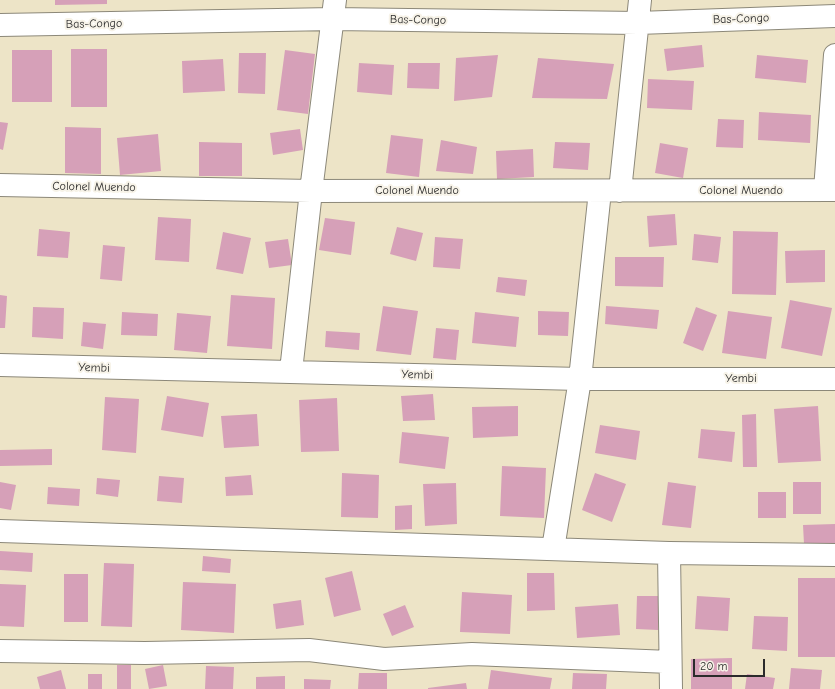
<!DOCTYPE html>
<html>
<head>
<meta charset="utf-8">
<style>
	body { margin:0 }
	#map { position:relative; width:835px; height:689px; overflow:hidden; background:#ede4c7; font-family:"Comic Neue",sans-serif }
	canvas { display:block }
	.scale { position:absolute; left:693px; top:659px; width:72px; height:18px; box-sizing:border-box; border:2px solid #2b2b2b; border-top:0; padding-left:5px; font-size:12px; line-height:14px; white-space:nowrap; color:#2b2b2b; -webkit-text-stroke:3px #f7f3e8; paint-order:stroke }
</style>
</head>
<body>
<div id="map">
<canvas width="835" height="689"></canvas>
<div class="scale">20 m</div>
</div>
<script>
const context = document.querySelector('canvas').getContext('2d');
context.lineJoin = 'round';
function paint(path, color) {
  context.fillStyle = color;
  context.fill(path, 'evenodd');
}
function stroke(path, color, width, dash) {
  context.strokeStyle = color;
  context.lineWidth = width;
  context.lineCap = dash ? 'butt' : 'round';
  context.setLineDash(dash || []);
  context.stroke(path);
}
function drawText(font, color, halo, rows, align = 'center') {
  context.font = font + ' "Comic Neue",sans-serif';
  context.lineWidth = 4;
  context.setLineDash([]);
  context.textBaseline = 'middle';
  context.strokeStyle = halo;
  context.fillStyle = color;
  for (const [text, x, y, turn = 0] of rows) {
    context.save();
    context.translate(x, y);
    context.rotate((+turn || 0) * Math.PI / 180);
    context.textAlign = isNaN(turn) ? turn : align;
    if (halo) context.strokeText(text, 0, 0);
    context.fillText(text, 0, 0);
    context.restore();
  }
}
paint(new Path2D(`
	M55 0H107V4L55 5Z
	M702 45 704 67 667 71 664 49Z
	M71 49H107V107H71Z
	M12 50H52V102H12Z
	M285 50 315 54 308 114 277 110Z
	M239 53H266L265 94 238 93Z
	M498 55 492 97 454 101 456 58Z
	M757 55 808 60 806 83 755 78Z
	M538 58 614 64 607 99 532 98Z
	M223 59 225 91 183 93 182 61Z
	M359 63 394 65 392 95 357 92Z
	M408 63H440L439 89 407 88Z
	M648 79 694 81 692 110 647 108Z
	M759 112 811 115 810 143 758 140Z
	M718 119 744 120 743 148 716 147Z
	M0 122 8 123 3 150 0 149Z
	M65 127 101 128V174L65 173Z
	M300 129 303 150 273 155 270 133Z
	M158 134 161 171 120 175 117 138Z
	M391 135 423 139 419 177 386 173Z
	M441 140 477 147 473 174 436 171Z
	M199 142 242 143V176H199Z
	M555 142 590 143 588 170 553 168Z
	M660 143 688 148 683 178 655 173Z
	M533 149 534 177 497 179 496 151Z
	M675 214 677 245 649 247 647 216Z
	M158 217 191 219 189 262 155 260Z
	M325 218 355 222 351 255 319 250Z
	M397 227 423 233 416 261 390 254Z
	M39 229 70 232 68 258 37 256Z
	M733 231 778 232 776 295 732 294Z
	M223 232 251 238 243 274 216 269Z
	M694 234 721 237 718 263 692 260Z
	M435 237 463 239 460 269 433 267Z
	M288 239 292 265 269 268 265 242Z
	M103 245 125 247 122 281 100 279Z
	M825 250V282L786 283 785 251Z
	M615 257H664L663 287 615 286Z
	M498 277 527 280 525 296 496 292Z
	M0 295 7 296 5 328H0Z
	M231 295 275 298 272 349 227 346Z
	M790 300 832 308 822 356 781 348Z
	M383 306 418 311 411 355 376 351Z
	M606 306 659 310 657 329 605 324Z
	M33 307 64 308 63 339 32 337Z
	M696 307 717 315 703 351 683 343Z
	M538 311 569 312 568 336 538 335Z
	M728 311 772 317 766 359 722 353Z
	M122 312 158 314 157 336 121 335Z
	M475 312 519 317 516 347 472 343Z
	M177 313 211 316 207 353 174 350Z
	M83 322 106 324 103 349 81 346Z
	M436 328 459 330 456 360 433 358Z
	M326 331 360 333 359 350 325 347Z
	M433 394 435 420 403 421 401 396Z
	M167 396 209 403 203 437 161 430Z
	M105 397 139 399 136 453 102 450Z
	M337 398 339 451 301 452 299 400Z
	M518 406V436L473 438 472 407Z
	M818 406 821 461 778 463 774 409Z
	M257 414 259 446 224 448 221 416Z
	M756 414 757 467H743L742 415Z
	M600 425 640 431 636 460 595 453Z
	M701 429 735 432 732 462 698 458Z
	M402 432 449 437 445 469 399 463Z
	M52 449V465L0 466V450Z
	M502 466 546 468 544 518 500 516Z
	M342 473 379 475 378 518 341 517Z
	M595 473 626 484 612 522 582 510Z
	M251 475 253 495 226 496 225 477Z
	M159 476 184 478 182 503 157 501Z
	M97 478 120 480 118 497 96 494Z
	M0 482 16 485 11 510 0 508Z
	M668 482 696 486 691 528 662 525Z
	M793 482H821V514H793Z
	M456 483 457 524 425 526 423 484Z
	M48 487 80 489 79 506 47 504Z
	M758 492H786V518H758Z
	M412 505V529L395 530V506Z
	M835 524V543L804 544 803 525Z
	M0 551 33 553 32 572 0 570Z
	M203 556 231 559 230 573 202 571Z
	M104 563 134 564 132 627 101 626Z
	M352 571 361 610 334 617 325 578Z
	M527 573H554L555 610 527 611Z
	M64 574H88V622H64Z
	M798 578H835V657H798Z
	M183 582 236 584 234 633 181 630Z
	M0 584 26 585 24 627 0 626Z
	M462 592 512 595 510 634 460 632Z
	M637 596H658V630L636 629Z
	M697 596 730 598 728 631 695 629Z
	M301 600 304 625 276 629 273 604Z
	M618 604 620 635 577 638 575 607Z
	M405 605 414 627 392 636 383 614Z
	M754 616 788 617 787 651 752 649Z
	M732 658V689H691V659Z
	M117 665H131V689H117Z
	M163 665 167 686 149 689 145 669Z
	M206 666 234 667 233 689H205Z
	M791 668 822 670 820 689H789Z
	M61 670 66 689H40L37 677Z
	M491 670 552 678 550 689H488Z
	M359 673H387V689H358Z
	M573 673 607 674 606 689H572Z
	M88 674H102V689H88Z
	M747 674 775 678 773 689H745Z
	M285 676V689H256V677Z
	M304 679 331 680 330 689H304Z
	M466 683 467 689H428V688Z`), '#d6a0b8');
const minor = new Path2D(`
	M0 25 333 19 638 23 835 16
	M0 185 311 191 835 190
	M825 190 835 55
	M620 191 640 0
	M0 365 580 379H835
	M291 371 311 191 335 0
	M0 531 669 553 835 555
	M553 549 580 379 600 191
	M669 553 671 689
	M0 651 145 653 309 650 384 659 472 654 670 662`);
stroke(minor, '#8c8879', 24);
stroke(minor, '#fff', 22);
drawText('12px', '#2b2b2b', '#f7f3e8', [
	["Bas-Congo",741,19,-2],
	["Bas-Congo",418,20,1],
	["Bas-Congo",94,24,-1],
	["Colonel Muendo",94,187,1],
	["Colonel Muendo",417,191],
	["Colonel Muendo",741,191],
	["Yembi",94,368,2],
	["Yembi",417,375,2],
	["Yembi",741,379]
]);
</script>
</body>
</html>
